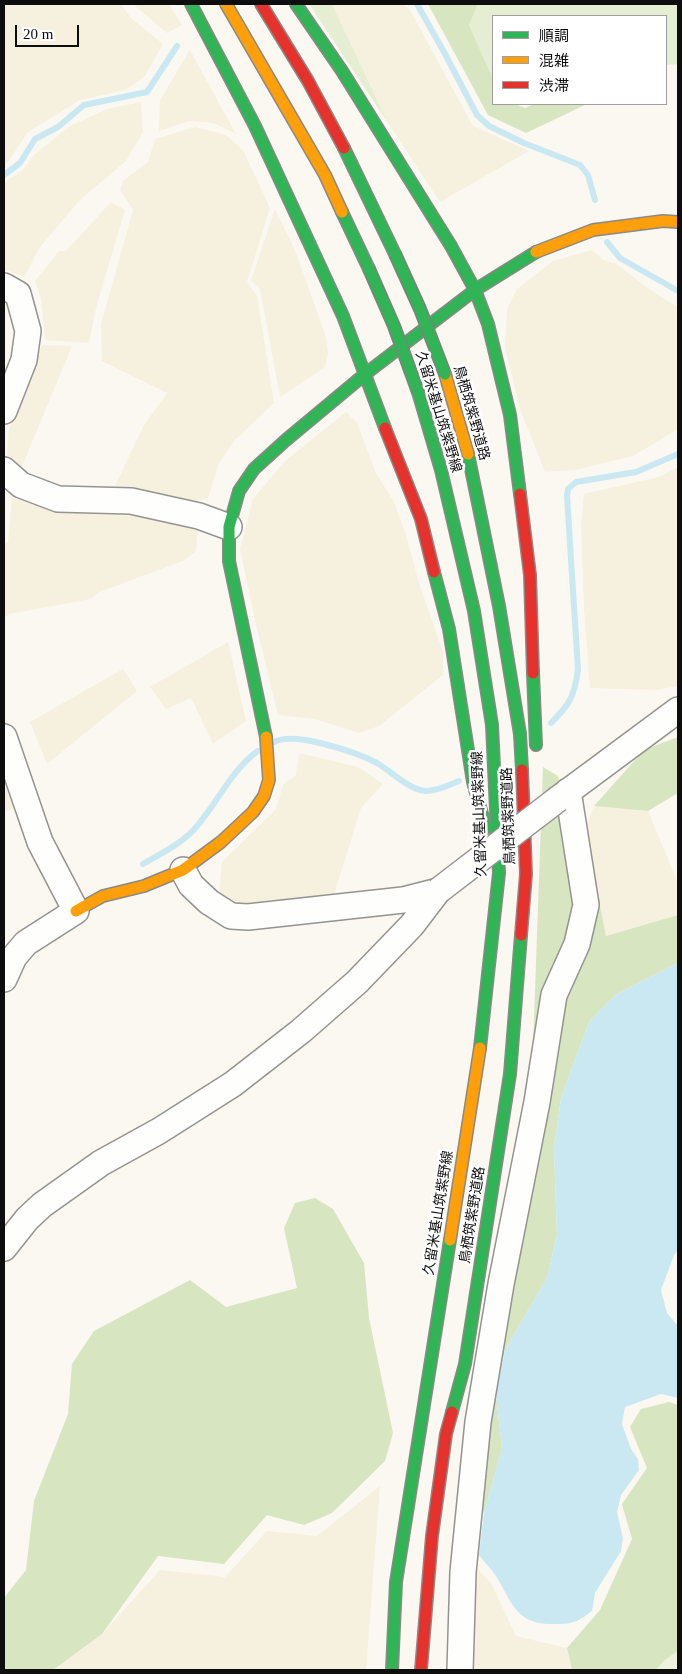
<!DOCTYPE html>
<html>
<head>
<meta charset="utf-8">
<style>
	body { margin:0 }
	#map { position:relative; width:682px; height:1674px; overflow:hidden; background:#faf8f1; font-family:"Times New Roman","Noto Sans JP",serif }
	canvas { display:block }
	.frame { position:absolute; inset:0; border:5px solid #0d0d0d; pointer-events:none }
	.legend { position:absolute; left:492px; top:15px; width:175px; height:90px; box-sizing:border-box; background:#fff; border:1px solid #9e9e9e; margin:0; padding:6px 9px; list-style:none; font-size:15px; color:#0d0d0d }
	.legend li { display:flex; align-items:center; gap:10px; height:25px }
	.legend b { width:25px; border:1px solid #9e9e9e }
	.scale { position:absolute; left:15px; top:25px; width:64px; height:22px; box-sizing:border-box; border:2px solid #0d0d0d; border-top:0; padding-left:6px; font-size:15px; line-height:18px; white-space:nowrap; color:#0d0d0d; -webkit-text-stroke:4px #fff; paint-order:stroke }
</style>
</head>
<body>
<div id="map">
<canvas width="682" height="1674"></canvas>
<div class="frame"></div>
<ul class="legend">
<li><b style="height:6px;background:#30b455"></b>順調</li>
<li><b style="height:6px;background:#ff9f0a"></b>混雑</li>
<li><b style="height:6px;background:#e5322d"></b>渋滞</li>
</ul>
<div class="scale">20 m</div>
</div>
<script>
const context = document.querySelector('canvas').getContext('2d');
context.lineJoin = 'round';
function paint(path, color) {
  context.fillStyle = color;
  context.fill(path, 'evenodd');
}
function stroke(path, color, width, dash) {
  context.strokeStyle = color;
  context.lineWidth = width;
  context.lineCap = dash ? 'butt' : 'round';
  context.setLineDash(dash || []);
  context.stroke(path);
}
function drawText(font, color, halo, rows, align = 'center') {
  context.font = font + ' "Times New Roman","Noto Sans JP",serif';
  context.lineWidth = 5;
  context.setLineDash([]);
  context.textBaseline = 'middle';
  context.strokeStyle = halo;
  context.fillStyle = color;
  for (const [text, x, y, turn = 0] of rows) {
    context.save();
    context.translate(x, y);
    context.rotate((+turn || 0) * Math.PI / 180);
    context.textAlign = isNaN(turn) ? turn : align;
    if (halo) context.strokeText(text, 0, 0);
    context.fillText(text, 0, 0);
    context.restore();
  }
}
paint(new Path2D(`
	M4 4H121L131 18 163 44 145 76 126 90 80 100 28 132 8 162 4 165Z
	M133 4H169L182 25 167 33Z
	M332 4H403L410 10 473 126 529 151 440 202 388 123Z
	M190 50 236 134 214 123 189 121 159 131 160 100Z
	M141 102 143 132 126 161 80 200 40 247 24 277 4 269V182L22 171 34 155 70 126 107 109Z
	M195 127 226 135 243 150 270 208 247 282 257 296 274 403 234 441 219 463 208 498 197 501 163 499 113 490 144 425 167 393 102 361 101 324 133 210 120 190 123 181 148 162 155 139Z
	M111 202 125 210 96 308 89 343 45 340 41 299 35 281 59 251H66Z
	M275 209 295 250 326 337 328 354 325 367 280 397 260 289 251 280Z
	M592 250 603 260 615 263 656 294 678 307V429L633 456 575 470 545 472 520 409 505 348 507 309 517 289 553 261Z
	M42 345 72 346 20 471 14 469 7 457 9 428Z
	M346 412 357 423 376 473 394 502 406 535 419 583 443 652V675L379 726 359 733 315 719 278 715 256 625 240 549 253 499 285 461Z
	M678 467V686L657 690 590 688 584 609 581 524 584 494 659 477Z
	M12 498 60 512 145 517 173 522 198 530 196 551 183 561 99 592 91 599 9 614 4 618V545L8 542Z
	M228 642 246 721 213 744 191 698 166 709 150 687Z
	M123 669 137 691 47 764 30 722Z
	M299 753 358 767 383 784 361 808 333 898 246 906 219 894 222 862 276 809 283 785 296 775Z
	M4 759 17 808 4 812Z
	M594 806 648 811 678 883V915L606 936 585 829Z
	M380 1486 366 1670H53L102 1634 160 1570 225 1577 267 1531 317 1536Z
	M473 1564 491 1583 516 1636 567 1648 572 1670H467Z`), '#f6f1de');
paint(new Path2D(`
	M309 4H332L388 123Z
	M478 4H678V64L666 65V16H493V79L469 25Z`), '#e5eed2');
paint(new Path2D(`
	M428 4H478L469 25 493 79V104H515L525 108 534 104H587L526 133 488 115Z
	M678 737V793L648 811 594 806 644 750Z
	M543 767 558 776 569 825 585 829 606 936 678 915V963L617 994 589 1022 561 1098 554 1148 557 1235 547 1278 505 1350 496 1394 502 1449 484 1513 464 1502 531 1103Z
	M315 1198 333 1209 364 1263 369 1318 393 1433 385 1461 332 1513 304 1525 267 1515 224 1564 158 1556 102 1634 53 1670H4V1598L26 1570 34 1501 68 1414 72 1364 94 1331 190 1280 226 1307 297 1288 284 1228 295 1203Z
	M669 1402 678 1405V1651L664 1661 656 1670H572L567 1648 600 1610 632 1539 622 1504 647 1468 630 1427 641 1409Z`), '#d7e5c1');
paint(new Path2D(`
	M678 1651V1670H656L664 1661Z`), '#eef2dc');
paint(new Path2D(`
	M678 963V1250L674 1255 661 1290 667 1313 678 1326V1398L661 1394 625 1407 622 1424 631 1449 638 1459 639 1470 621 1495 617 1512 623 1538 621 1551 595 1593 592 1611C576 1623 573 1624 553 1624 516 1625 512 1602 496 1576 491 1568 484 1562 479 1555L484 1513 502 1449 496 1394 505 1350 547 1278 557 1235 554 1148 561 1098 589 1022 617 994Z`), '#c9e8f2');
stroke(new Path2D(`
	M417 4 444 52 477 115 489 126 524 143 580 165 588 175 595 200
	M4 175 20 163 35 139 58 127 84 105 147 92 177 46
	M607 242 620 258 678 291
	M551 723C570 704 574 697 578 670L567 496 568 489 576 482 636 472 678 454
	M274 742C294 731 356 752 377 763 391 771 409 790 426 791 438 791 449 785 459 781
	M143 864C162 853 183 843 197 826 218 802 232 769 258 751`), '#c9e8f2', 6);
const street = new Path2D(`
	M4 286 18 294 28 331 24 360 4 411
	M4 470 21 485 58 499 131 501 199 516 229 527
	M4 737 40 842 76 911 26 943 14 957 4 979
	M558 799 678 710
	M183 870 191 885 209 902 231 916 248 917 403 900 438 891
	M4 1248 27 1219 42 1205 101 1163 159 1131 233 1084 301 1031 357 982 412 925 438 891
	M460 1670 463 1572 478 1422 501 1284 537 1102 554 995 577 944 586 905 568 791`);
const fast = new Path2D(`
	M191 4 255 126 343 316 385 428
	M296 4 342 71 451 246 475 290 488 324 510 415 520 494
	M344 148 395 254
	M342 212 369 269
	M418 392 441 470 474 611 492 725 499 873 480 1048
	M468 454 499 606 520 734 522 770
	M434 572 449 629 473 782 486 828
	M533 673 536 745
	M266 737 229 561V527L239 491 254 469 286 440 364 375 475 290 536 252
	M452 1412 465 1364 510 1074 521 935
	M392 1670 396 1582 450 1240`);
const slow = new Path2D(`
	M226 4 325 175 342 212
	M536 252 593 230 663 221 678 222
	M445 374 468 454
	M76 911 103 896 144 886 183 870 221 842 253 812 264 796 269 780 266 737
	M450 1240 480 1048`);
const jam = new Path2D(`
	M261 4 308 81 344 148
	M385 428 421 519 434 572
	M520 494 530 575 533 673
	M521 935 526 874 522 770
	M421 1670 432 1536 446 1434 452 1412`);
stroke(street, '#949390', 28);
stroke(fast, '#8a8986', 14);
stroke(slow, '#8a8986', 14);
stroke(jam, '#8a8986', 14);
stroke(street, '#fefefd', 25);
stroke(fast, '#30b455', 11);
stroke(slow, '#ff9f0a', 11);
stroke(jam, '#e5322d', 11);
const streetBridge = new Path2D(`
	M438 891 558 799`);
const fastBridge = new Path2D(`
	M395 254 420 309 445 374
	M369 269 394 326 418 392`);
stroke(streetBridge, '#949390', 28, []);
stroke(fastBridge, '#81807d', 14, []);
stroke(streetBridge, '#fefefd', 25);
stroke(fastBridge, '#30b455', 11);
drawText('14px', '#0d0d0d', '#fff', [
	["久留米基山筑紫野線",438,412,73],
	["鳥栖筑紫野道路",471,413,74],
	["久留米基山筑紫野線",480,814,-92],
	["鳥栖筑紫野道路",509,816,-92],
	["久留米基山筑紫野線",439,1213,-81],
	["鳥栖筑紫野道路",473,1215,-81]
]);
</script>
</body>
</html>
